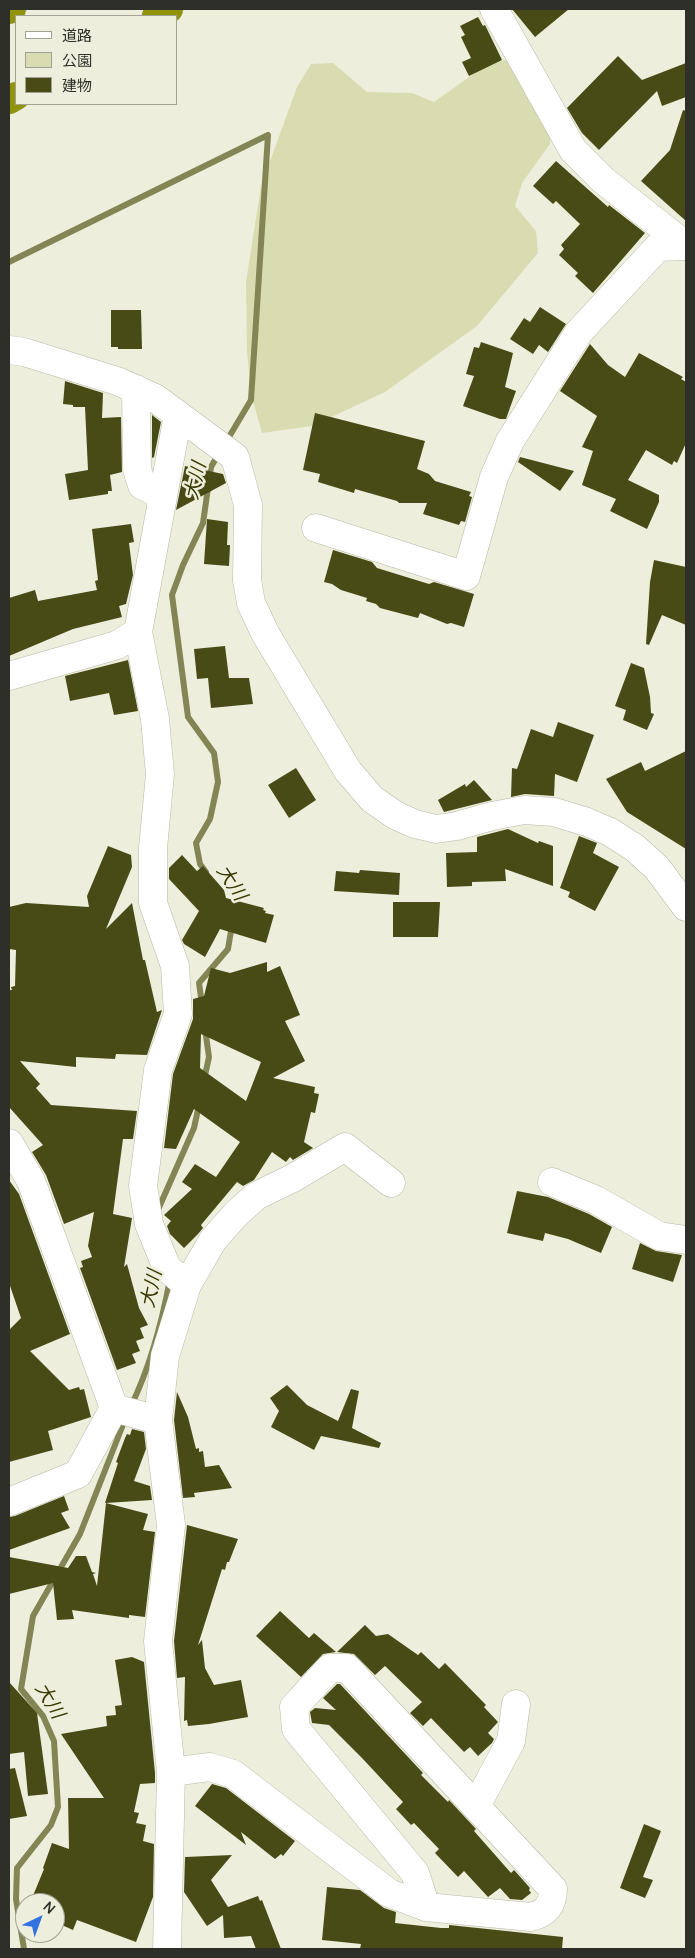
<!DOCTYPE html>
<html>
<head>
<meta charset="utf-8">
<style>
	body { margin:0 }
	#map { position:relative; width:695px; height:1958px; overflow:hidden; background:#edefdc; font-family:Manrope,"Noto Sans JP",sans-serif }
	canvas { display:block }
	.frame { position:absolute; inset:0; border:10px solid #2e2f28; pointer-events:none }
	.legend { position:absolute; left:15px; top:15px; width:162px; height:90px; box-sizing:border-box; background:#edefdc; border:1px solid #a1a294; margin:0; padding:6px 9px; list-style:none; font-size:15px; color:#2e2f28 }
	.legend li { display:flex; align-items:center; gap:10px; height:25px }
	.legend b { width:25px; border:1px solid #a1a294 }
	.north { position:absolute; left:15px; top:1893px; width:50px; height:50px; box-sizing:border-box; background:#edefdc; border:1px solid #a1a294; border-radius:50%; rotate:42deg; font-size:14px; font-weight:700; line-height:20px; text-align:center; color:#2e2f28 }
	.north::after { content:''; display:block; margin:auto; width:18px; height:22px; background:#3472e0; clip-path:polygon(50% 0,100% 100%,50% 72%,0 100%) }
</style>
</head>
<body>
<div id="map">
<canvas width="695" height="1958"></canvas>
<div class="frame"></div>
<ul class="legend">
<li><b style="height:6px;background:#fff"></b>道路</li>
<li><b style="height:14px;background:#d9dcb1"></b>公園</li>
<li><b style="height:14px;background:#494b17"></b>建物</li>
</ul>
<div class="north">N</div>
</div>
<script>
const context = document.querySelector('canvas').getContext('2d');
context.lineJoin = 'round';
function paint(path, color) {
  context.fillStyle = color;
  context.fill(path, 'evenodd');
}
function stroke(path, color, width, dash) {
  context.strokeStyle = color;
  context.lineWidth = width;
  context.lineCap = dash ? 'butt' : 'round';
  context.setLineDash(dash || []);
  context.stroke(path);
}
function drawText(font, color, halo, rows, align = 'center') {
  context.font = font + ' Manrope,"Noto Sans JP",sans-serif';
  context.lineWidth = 5;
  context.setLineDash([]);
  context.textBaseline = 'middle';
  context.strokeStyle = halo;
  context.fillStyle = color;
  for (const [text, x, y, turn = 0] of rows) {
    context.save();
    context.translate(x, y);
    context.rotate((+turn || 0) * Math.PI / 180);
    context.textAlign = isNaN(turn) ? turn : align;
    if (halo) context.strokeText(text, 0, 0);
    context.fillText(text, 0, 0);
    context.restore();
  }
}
paint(new Path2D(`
	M507 60 551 119 550 144 522 183 515 206 536 231 538 253 477 326 385 392 312 426 262 433 251 394 247 351 246 282 261 186 297 87 311 64 333 63 367 92 412 93 434 102 489 63Z`), '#d9dcb1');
stroke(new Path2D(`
	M9 262 268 135 251 400 226 442
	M206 872 200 864 196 843 210 819 218 782 214 753 188 717 172 595 183 565 203 523 211 467 219 453
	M202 1004 199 983 228 949 232 925
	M204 1080 209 1057 205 1029
	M157 1212 194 1128 199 1105
	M131 1406C150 1367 162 1322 170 1279
	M24 1949 16 1899 17 1868 51 1825 58 1807 54 1741 43 1716 21 1689 33 1616 80 1534 126 1417`), '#838654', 6);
paint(new Path2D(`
	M512 9H569L535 37Z
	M478 17 483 26 485 25 487 29 502 60 469 76 462 62 471 58 461 37 465 35 460 26Z
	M618 56 642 80 686 63V97L662 106 657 91 599 150 582 133 567 108Z
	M683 110 686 111V221L641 181 670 150Z
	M556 161 608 207 609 205 645 233 593 293 575 276 578 273 559 255 564 249 561 245 580 224 556 201 553 204 533 186Z
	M540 307 566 324 548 352 539 345 533 354 510 339 524 318 530 322Z
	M111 310H141L142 349H118V347H111Z
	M481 342 513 353 505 387 516 391 506 419H500L463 406 474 376 466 374 474 347 479 348Z
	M590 344 608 365 625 377 639 353 683 377 681 379 686 382V443L677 463 674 461 672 465 646 450 628 480 659 495V502L647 529 610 511 616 499 582 485 593 451 582 447 597 416 560 391Z
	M65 381 103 393 102 418 121 417 122 472 110 475 112 491H108V494L69 500 65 474 88 470 85 407H73V405L63 404Z
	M315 413 425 441 417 469 429 474 435 481 471 492 469 496 472 497 465 522 461 521 459 525 423 514 427 503H399L397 501 355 489 354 493 318 482 320 474 303 470Z
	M152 415 161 422 154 457 152 458Z
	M520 457 574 471 560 491 518 462Z
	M185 466 223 474 226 483 176 510Z
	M207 519 228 522 227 545H230L229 566 204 564Z
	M131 524 134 542 129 543 133 575 126 604 119 606 122 617 73 629 9 656V598L35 590 38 601 97 590 95 581 98 580 92 529Z
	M333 550 372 562 377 568 429 584 434 582 474 594 464 627 451 623 447 624 420 613 418 618 380 608 376 604 366 601 367 598 341 590 332 584 324 582Z
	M654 560 686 567V625L662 615 649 645 646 644 650 582Z
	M225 646 229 678H249L253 704 211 708 208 678 197 679 194 649Z
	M128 660 138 711 114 715 109 693 70 701 65 676Z
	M631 663 644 668 650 697 651 713 654 714 647 730 623 720 626 710 615 706Z
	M558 722 594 735 577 782 555 774 554 796 525 794 511 797 512 768 517 769 531 729 553 737Z
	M686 751V849L627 812 606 779 641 762 645 771Z
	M296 768 316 800 289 818 268 785Z
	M474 780 492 800 444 812 438 800 465 784 466 787Z
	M508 829 538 843 539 841 553 846V886L505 869 506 881 472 882V886L447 887 446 853 477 852V837Z
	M579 836 597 843 593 853 619 867 595 911 568 897 570 892 560 888Z
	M108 846 131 855 132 867 106 929 132 903 143 960H145L157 1012 162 1010 147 1055 116 1054 115 1059 76 1057V1067L20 1061 40 1084 36 1088 51 1105 137 1111 133 1139H123L113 1214 132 1218 124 1267 127 1264 139 1308 148 1325 140 1328 144 1338 136 1341 140 1351 132 1354 136 1363 117 1370 80 1268 83 1267 81 1261 92 1257 88 1246 94 1212 64 1224 46 1175 32 1152 43 1145 9 1107V990H12L11 987 15 986 16 950 9 949V907L26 903 89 907 87 896Z
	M182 855 197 871 203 866 224 890 226 898 264 908 263 910 266 911 265 913 274 915 266 943 220 929 205 957 184 944 182 940 199 911 169 879V868Z
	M360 870 400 873 399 895 334 891 336 871 359 873Z
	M393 902H440L438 937H393Z
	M267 962V972L280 966 300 1015 285 1021 305 1061 273 1078 315 1087 314 1093 319 1094 315 1113 311 1112 304 1142 313 1148 293 1160 290 1157 286 1162 272 1152 254 1180 243 1186 237 1182 201 1225 203 1228 198 1234 184 1248 170 1234 167 1226 171 1221 164 1215 192 1189 182 1182 195 1164 216 1177 240 1142 194 1109 176 1149 164 1148 173 1074 193 1019V999L204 996 211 968 230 973ZM201 1034 261 1062 246 1101 200 1068Z
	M9 1180 19 1194 70 1334 30 1351 69 1390 79 1387 80 1390 84 1389 91 1417 48 1431 53 1450 9 1462V1330L21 1318 9 1283Z
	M517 1191 548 1197 589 1214 612 1227 601 1253 568 1239 545 1233 543 1241 507 1233Z
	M640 1243 656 1251 682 1255 673 1282 632 1269Z
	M287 1385 307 1405 338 1421 351 1389 359 1391 352 1428 381 1443 379 1448 321 1436 314 1450 271 1427 279 1411 270 1398Z
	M177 1392 188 1417 196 1449 199 1448V1452L203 1451 205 1467 219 1465 232 1488 194 1493 195 1497 183 1498 174 1420Z
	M132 1429 144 1432 146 1449 134 1481 150 1486 152 1500 106 1503 148 1514 143 1530 155 1532 145 1617 129 1615V1618L72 1610 74 1619 57 1620 53 1583 9 1594V1557L68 1568 76 1556H86L92 1572 96 1573 93 1574 97 1586 106 1503H105L118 1463 116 1462 125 1438 127 1434 130 1435Z
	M64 1496 69 1510 61 1513 70 1528 9 1550V1517L15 1516Z
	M187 1525 238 1539 229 1562H227L225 1570 222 1569 198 1645 202 1640 205 1668 214 1685 241 1680 248 1717 209 1724 188 1726 187 1720 184 1721 185 1677 177 1678 174 1641Z
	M280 1611 309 1638 314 1633 336 1652 323 1654 301 1677 256 1636Z
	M365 1625 376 1636 388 1634 418 1655 421 1652 439 1669 445 1663 486 1705 484 1707 498 1722 488 1733 494 1739 492 1743 478 1756 470 1747 464 1752 431 1718 423 1726 410 1713 422 1702 385 1666 375 1675 354 1654 337 1652Z
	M132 1657 144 1662 155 1773V1783L140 1784 134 1812 139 1813 136 1823 146 1825 143 1841 154 1844 153 1897 136 1942 77 1920 73 1930 55 1922V1903H30L44 1869 43 1868 52 1843 69 1849 68 1798H104L61 1734 107 1726 106 1716 116 1715 115 1706 122 1705 115 1660Z
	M9 1682 37 1713 48 1794 28 1796 24 1752 9 1754Z
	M337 1684H340L423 1773 421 1775 448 1802 449 1800 476 1829 474 1831 511 1873 514 1870 523 1880 530 1888 529 1890 531 1893 522 1900 510 1899 500 1888 488 1897 464 1871 458 1877 435 1853 439 1849 414 1823 411 1825 396 1809 403 1802 362 1758 329 1725 312 1723 310 1712 315 1708 336 1710 323 1698Z
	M15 1768 27 1816 9 1819V1769Z
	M212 1784 226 1788 295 1841 283 1856 281 1854 275 1859 241 1832 246 1845 195 1806Z
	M644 1824 661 1831 643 1877 653 1880 645 1898 620 1888Z
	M232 1855 211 1880 228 1907 258 1896 260 1901 262 1900 281 1949H256L251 1936 224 1938 223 1915 207 1926 184 1892 185 1857Z
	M327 1887 360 1890 384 1908 396 1912 395 1923 441 1928H449V1925L563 1937 562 1949H360L361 1944 322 1940Z`), '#494b17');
const minor = new Path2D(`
	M494 9 573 150 603 180 685 245
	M9 350 24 352 117 381 155 398 235 457 248 505 247 580 251 603 265 633 348 771 372 799 395 815 415 824 436 829 457 826 492 816 524 810 554 812 587 822 610 832 635 848 657 868 686 907
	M136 389 137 469 142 485 163 496
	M178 415 138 632 155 719 160 774 153 848V903L175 966 178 1014 158 1070 143 1186 149 1224 167 1268 187 1285
	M316 528 466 576 494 477 510 441 579 332 658 247 686 246
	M9 676 117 645 138 632
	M9 1143 31 1181 114 1408
	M552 1182 596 1200 659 1236 686 1240
	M158 1420 171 1525 158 1641 171 1772 167 1949
	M9 1502 78 1474 114 1408 158 1420 165 1356 187 1285 213 1240 236 1214 256 1196 293 1178 345 1147 391 1183
	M171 1772 210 1767 233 1774 389 1893 426 1907 531 1917C546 1913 553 1905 553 1889L347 1668H330L294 1707 296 1729 415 1873 426 1907
	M476 1806 511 1741 516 1704`);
const highway = new Path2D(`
	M9 10 12 9
	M156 16 169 9
	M9 100 16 96`);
stroke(minor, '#b7b9a6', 29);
stroke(highway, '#d5d5d4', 29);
stroke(minor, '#fff', 28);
stroke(highway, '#91930a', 28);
drawText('italic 19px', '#393a02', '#edefdc', [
	["大川",196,481,-77],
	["大川",231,883,57],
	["大川",152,1289,-78],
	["大川",49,1701,59]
]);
</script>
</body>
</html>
